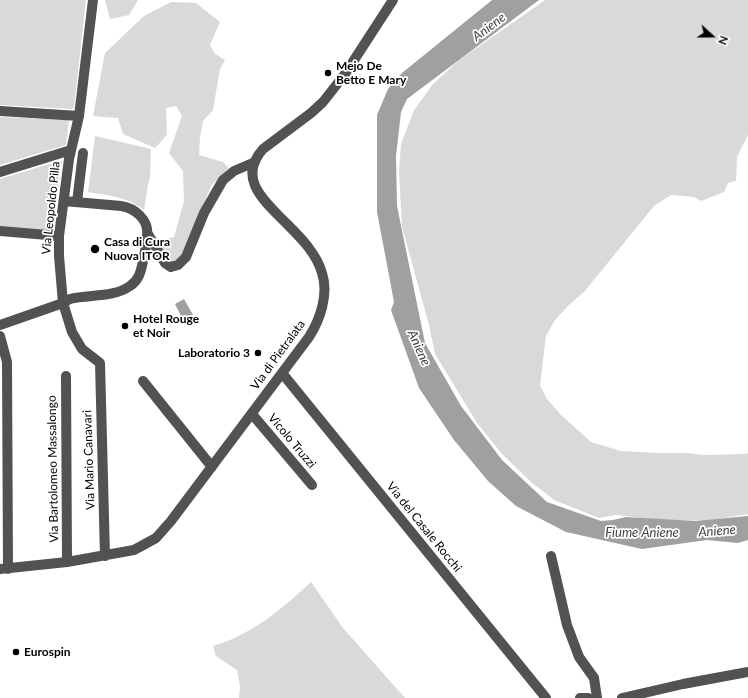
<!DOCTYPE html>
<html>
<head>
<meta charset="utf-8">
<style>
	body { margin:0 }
	#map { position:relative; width:748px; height:698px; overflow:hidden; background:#fff; font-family:Lato,sans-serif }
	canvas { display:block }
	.north { position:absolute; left:692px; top:16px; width:40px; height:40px; -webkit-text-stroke:3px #fff; paint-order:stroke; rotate:111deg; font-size:11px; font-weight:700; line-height:16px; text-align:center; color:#000 }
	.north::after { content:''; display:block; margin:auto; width:14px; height:18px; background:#000; clip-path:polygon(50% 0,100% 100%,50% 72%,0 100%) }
</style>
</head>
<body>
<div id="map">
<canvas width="748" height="698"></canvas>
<div class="north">N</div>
</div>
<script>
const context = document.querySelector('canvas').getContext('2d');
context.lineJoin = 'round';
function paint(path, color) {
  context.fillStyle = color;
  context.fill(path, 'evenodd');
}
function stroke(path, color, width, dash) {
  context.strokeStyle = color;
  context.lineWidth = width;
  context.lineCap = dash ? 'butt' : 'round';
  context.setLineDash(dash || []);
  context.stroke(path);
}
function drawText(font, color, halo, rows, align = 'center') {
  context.font = font + ' Lato,sans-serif';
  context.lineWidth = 3.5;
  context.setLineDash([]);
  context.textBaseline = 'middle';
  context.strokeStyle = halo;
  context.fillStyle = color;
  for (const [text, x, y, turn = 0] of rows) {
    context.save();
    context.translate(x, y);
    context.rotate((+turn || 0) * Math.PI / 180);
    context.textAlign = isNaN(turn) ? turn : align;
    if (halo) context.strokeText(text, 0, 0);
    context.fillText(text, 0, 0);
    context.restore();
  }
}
paint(new Path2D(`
	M0 0H86L74 107 72 109 0 105Z
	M105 0H138L129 15 110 19Z
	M545 0H748V135L737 157 736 181 728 183 724 192 701 201 694 197 671 195 654 206 584 292 570 304 555 320 546 336 540 385 547 399 561 415 591 442 621 451 657 453H685L705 455 744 454 748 453V514L710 520 670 521 616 515 599 518 554 500 531 482 502 454 477 423 435 354 429 325 402 227 399 171 401 144 414 110 433 84 458 61Z
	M171 2 196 3 220 22 210 45 215 54 225 60 220 69 213 110 203 121 200 137 199 155 223 162 229 168 211 186 184 252 179 259 171 262 165 256 160 246 161 240 174 237 184 201 183 171 169 153 182 116 176 106 166 108 167 135 155 148 123 134 118 118 93 116 105 53 144 16Z
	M0 117 69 120 66 145 0 165Z
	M95 136 151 149 150 177 148 184 144 210C125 196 110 196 88 192Z
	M59 161H62L52 231 0 227V179Z
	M311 582 343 628 405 698H239L240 686 237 670 216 656 213 646C221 643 229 641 236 637 265 624 288 603 311 582Z`), '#d9d9d9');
paint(new Path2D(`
	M492 0H539L407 99 401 112 396 156 397 206 425 343 461 406 502 460 547 502 601 521 613 520 626 517 695 521 748 516V540L738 543 707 540 642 549 566 532 516 506 488 481 454 440 419 388 391 310 394 302 377 212V115L388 89 402 73Z
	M184 299 193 315 183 320 175 304Z`), '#a0a0a0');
stroke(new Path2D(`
	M93 0 79 116 69 159 59 236V256L63 303 72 332 82 349 100 363 105 556
	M0 111 79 116
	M0 172 71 150
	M77 202 83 153
	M0 231 59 236
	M148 234 165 263 171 267 178 265 186 257 204 213 223 180 234 171 255 162
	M0 325 63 303 70 299C89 294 113 298 130 286 141 279 141 268 144 257 145 250 147 242 147 235 149 220 135 208 121 206L64 201
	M0 336 7 362 8 569
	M282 373 546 698
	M66 376 67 562
	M143 381 212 467
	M252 414 312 485
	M551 556 567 625 579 657 594 678 597 698
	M0 569 67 562 134 550 156 538 171 521 309 337C320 320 329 294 322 273 316 252 299 236 284 221 264 201 237 178 263 149L311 113 323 102 345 74 393 0
	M580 698H588
	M622 698 683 684 748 672`), '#525252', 10);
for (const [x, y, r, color] of [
	[328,73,4,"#000"],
	[95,249,5,"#000"],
	[125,326,4,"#000"],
	[258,353,4,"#000"],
	[16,652,4,"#000"]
]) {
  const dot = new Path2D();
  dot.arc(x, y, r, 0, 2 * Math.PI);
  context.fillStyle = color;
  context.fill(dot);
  stroke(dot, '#fff', 1.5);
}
drawText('bold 12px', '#000', '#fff', [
	["Mejo De",336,66],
	["Betto E Mary",336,80],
	["Casa di Cura",104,242],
	["Nuova ITOR",104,256],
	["Hotel Rouge",133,319],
	["et Noir",133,333],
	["Laboratorio 3",250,353,"right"],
	["Eurospin",24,652]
], 'left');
drawText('12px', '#000', '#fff', [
	["Via Leopoldo Pilla",51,208,-84],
	["Via di Pietralata",278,355,-54],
	["Vicolo Truzzi",292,441,50],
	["Via Mario Canavari",89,460,-92],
	["Via Bartolomeo Massalongo",53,469,-91],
	["Via del Casale Rocchi",424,527,51]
]);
drawText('italic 13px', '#414141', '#fff', [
	["Aniene",489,27,-37],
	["Aniene",419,348,66],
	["Aniene",717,531,-4],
	["Fiume Aniene",642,533]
]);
</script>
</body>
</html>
